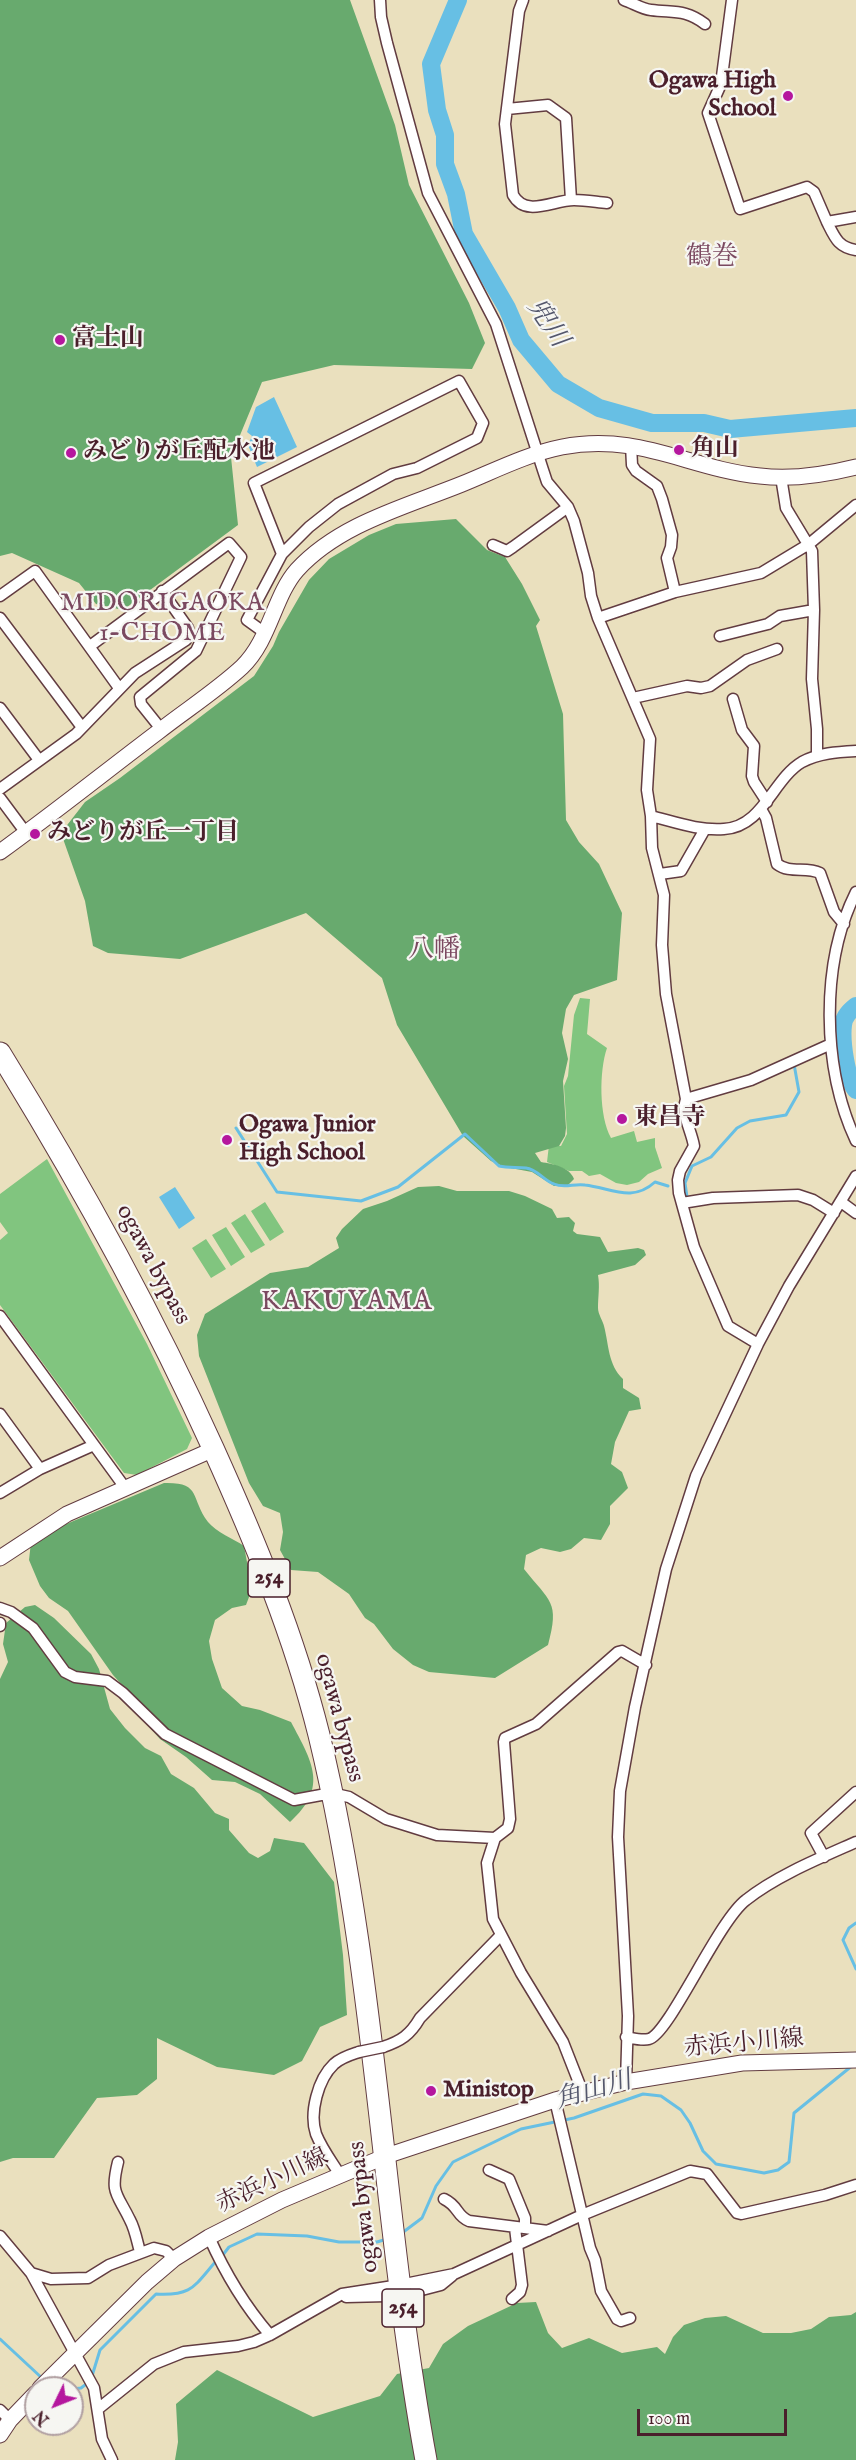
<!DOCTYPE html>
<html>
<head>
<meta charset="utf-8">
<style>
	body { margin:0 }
	#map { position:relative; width:856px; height:2460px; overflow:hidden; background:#eae0be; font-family:"IM FELL English",serif }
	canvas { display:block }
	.north { position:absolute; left:24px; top:2376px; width:60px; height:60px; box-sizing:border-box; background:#f6f6f2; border:2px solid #b1a0a2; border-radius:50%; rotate:227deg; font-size:16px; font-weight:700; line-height:24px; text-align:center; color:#4a1f2b }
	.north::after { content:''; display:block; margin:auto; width:21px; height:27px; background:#b5179e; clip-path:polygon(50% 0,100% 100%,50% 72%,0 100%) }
	.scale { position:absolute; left:637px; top:2409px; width:150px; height:27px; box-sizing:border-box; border:3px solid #4a1f2b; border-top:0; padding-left:8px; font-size:18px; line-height:21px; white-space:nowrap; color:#4a1f2b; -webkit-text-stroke:4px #f6f6f2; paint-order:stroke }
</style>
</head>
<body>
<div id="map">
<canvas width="856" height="2460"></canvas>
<div class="north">N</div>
<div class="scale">100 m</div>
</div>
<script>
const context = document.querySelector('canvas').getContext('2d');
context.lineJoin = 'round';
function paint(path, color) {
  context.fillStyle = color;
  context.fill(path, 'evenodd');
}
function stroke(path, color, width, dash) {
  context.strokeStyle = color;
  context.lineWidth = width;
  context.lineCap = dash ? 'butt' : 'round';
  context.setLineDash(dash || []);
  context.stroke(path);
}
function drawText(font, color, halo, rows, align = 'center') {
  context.font = font + ' "IM FELL English","Noto Serif JP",serif';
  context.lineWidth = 4.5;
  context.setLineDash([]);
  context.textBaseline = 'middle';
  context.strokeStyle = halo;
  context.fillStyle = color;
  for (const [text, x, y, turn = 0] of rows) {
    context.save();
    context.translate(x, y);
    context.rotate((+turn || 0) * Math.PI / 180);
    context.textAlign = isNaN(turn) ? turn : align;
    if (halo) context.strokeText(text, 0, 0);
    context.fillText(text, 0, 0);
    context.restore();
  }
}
paint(new Path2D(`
	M580 998 590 999 587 1034 607 1048C599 1071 599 1116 611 1138L634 1131 637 1142 655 1138V1147L662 1168 648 1174 639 1182 627 1185 616 1183 600 1174 589 1176 582 1171H569L547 1162 549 1145 561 1146 567 1134 564 1086 568 1076 574 1015Z
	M47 1159 147 1344 192 1438 187 1449 137 1475 124 1473 0 1305V1240L8 1233 0 1222V1194Z
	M265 1202 284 1232 270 1241 251 1211Z
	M245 1214 265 1245 251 1253 231 1223Z
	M226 1227 245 1257 231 1266 212 1235Z
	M206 1239 226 1269 211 1278 192 1248Z`), '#81c57f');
paint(new Path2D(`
	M0 0H350L395 125 409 185 469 303 485 343 472 369 334 365 262 382 231 457 238 525 123 610 96 604 79 583 12 553 0 556Z
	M456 519 487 550 505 557 522 584 540 620 536 626 563 714 566 820 579 842 599 864 622 913 617 980 574 995 566 1009 562 1033 568 1059 563 1081 566 1128 565 1136 559 1146 535 1153 541 1162C553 1164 570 1167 574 1179L568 1185 554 1186 532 1172 505 1167 491 1161 463 1136 397 1025 382 978 306 913 180 959 108 953 93 946 85 901 61 833 85 802 120 778 254 676 273 646 279 632 309 580 329 559 369 535 396 524Z
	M439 1186 457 1191H509L525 1196 552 1209 557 1218 569 1217 575 1223 573 1231 577 1234 600 1237 608 1252 638 1248 644 1250 646 1255 635 1265 598 1275C600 1286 598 1297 598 1308 598 1314 603 1321 604 1326 609 1345 608 1365 623 1379V1388L639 1398 641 1409 629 1411 615 1442 611 1464 622 1472 628 1488 610 1506V1524L601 1540 584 1538 571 1549 560 1552 541 1548 526 1555 524 1569C550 1602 560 1601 548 1645L495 1678 429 1672 413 1665 393 1649 374 1624 365 1618 349 1594 318 1572 291 1570 280 1550 283 1532 280 1513 263 1506 249 1483 199 1356 197 1335 205 1314 270 1273 308 1267 339 1248 336 1238 342 1229 363 1209 387 1201 418 1187Z
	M164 1483C202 1482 190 1498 208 1522 216 1532 234 1539 244 1546L252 1589 246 1605 232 1608 215 1620 209 1641 212 1659 222 1688 242 1706 260 1710 291 1722C312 1762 329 1787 290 1822L260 1794 235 1782 212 1780 186 1757 160 1739 132 1708 124 1687 113 1675 68 1611 49 1598 40 1586 29 1560 31 1542 52 1530Z
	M35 1605 54 1618 91 1654 99 1669 110 1709 125 1728 145 1748 161 1756 171 1774 194 1788 215 1813 229 1819V1830L249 1853 258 1858 270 1851 274 1838 304 1843 334 1882 343 1955 347 2015 320 2027 302 2061 274 2075 217 2067 157 2038V2079L137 2095 97 2098 54 2158H13L0 2162V1679L8 1662 3 1644 6 1623 25 1607Z
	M536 2302 548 2333 562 2348 589 2338 622 2353 657 2347 665 2354 673 2337 684 2325 705 2318 726 2316 763 2333H791L811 2329 829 2317 851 2315 856 2312V2460H175L178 2442 176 2404 217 2370 313 2417 380 2396 397 2374 429 2368 443 2344 468 2326 517 2303Z`), '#68aa6e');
paint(new Path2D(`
	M274 397 297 447 257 467 248 445 252 436 247 432 256 407Z
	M175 1187 195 1218 179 1229 159 1197Z`), '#67bfe4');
stroke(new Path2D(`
	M236 1128 277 1192 361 1201 398 1187 465 1134 499 1166C508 1168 517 1167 526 1168 537 1169 544 1181 554 1184 565 1189 574 1183 585 1185 611 1188 632 1203 655 1182L668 1186
	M687 1197 685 1183 692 1166 711 1157 737 1128 750 1121 786 1115 799 1092 794 1064
	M856 1923 849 1928 843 1940 856 1969
	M402 2233 422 2218 436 2186 453 2162 521 2129 574 2118 643 2094 661 2096 681 2110 690 2123 703 2151 716 2164 764 2173 778 2170 789 2162 794 2113 853 2065
	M222 2256 229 2247 257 2234 307 2236 339 2242H377L387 2239
	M0 2339 43 2379
	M92 2376 100 2350 156 2294C193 2296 194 2286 217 2260
	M50 2385 65 2388
	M72 2389 81 2388 89 2382`), '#67bfe4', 3);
stroke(new Path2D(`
	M458 0 431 64 437 110 445 135V164L456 194 464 234 507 308 521 340 558 384 599 408 652 423H704L730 429 856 418
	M856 1006C850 1011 844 1016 843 1025 841 1041 846 1078 856 1090`), '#67bfe4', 18);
const street = new Path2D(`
	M380 0 381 17 387 43 428 193 496 324 543 470 547 482 568 507 574 521 588 573 591 596 598 618 650 739 647 790 651 816 652 848 664 895 662 945 666 994 686 1099C681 1115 691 1129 694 1146L680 1171 678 1180 679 1193 694 1247 728 1326 758 1344
	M523 0 519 11 505 124 513 195C526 218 553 200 574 200 585 200 596 202 607 203
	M624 0C633 3 642 9 651 10 674 13 685 9 705 24
	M732 0 721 84 708 113 740 209 807 187 814 192 827 222
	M507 109 548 105 566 118 571 200
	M856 217 827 222C835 238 838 247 856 250
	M459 381 483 423 477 438 417 468 393 474 338 504 309 527 282 554 254 483Z
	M631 445 632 465 636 471 657 486 662 499 672 535 671 547 667 558 675 592
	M781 477 786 508 812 551 814 610 812 679 817 729V755
	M493 545 507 551 513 547 568 507
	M0 596 35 571 119 688
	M0 618 81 726
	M598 618 675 592 761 573 809 544 856 505
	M265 633 247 620 282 554
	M720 636 768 624 780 616 814 610
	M90 646 229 543 241 557 196 651 140 697 141 704 161 729
	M633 698 687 686 701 688 710 686 747 660 777 649
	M733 699 742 730 754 746 752 776 754 782 767 802
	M0 708 39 760
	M0 789 76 734 135 673 186 640 188 628 162 591
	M0 798 26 833
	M761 809 766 818 777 864C790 874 806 866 820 873L834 912 844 924
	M651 816C675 822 699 831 724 829 763 827 773 779 802 762 819 753 837 752 856 751
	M660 874 681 871 705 829
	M856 892C820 964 822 1068 856 1141
	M686 1099 751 1080 831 1044
	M841 1202 856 1213
	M682 1203 713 1198 798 1195 813 1200 834 1213
	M0 1316 126 1489
	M0 1414 40 1469
	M0 1493 40 1469 94 1445
	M0 1608 11 1612 33 1628 65 1672 75 1677 107 1681 123 1693 165 1734 294 1800 321 1795H340L349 1797 386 1819 437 1835 495 1838
	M0 1623V1626
	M824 1857 811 1833 856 1792
	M626 2037C632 2038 642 2041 649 2039 669 2034 718 1921 746 1900 776 1876 820 1858 856 1842
	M383 2047C401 2041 410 2035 420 2018L500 1936
	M626 2082 628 2016 618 1837 620 1791 635 1707 666 1569 696 1476 758 1344 789 1286 856 1176
	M583 2093 563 2042 521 1973 493 1919 487 1863 495 1838 508 1828 510 1819 504 1742 505 1738 536 1724 618 1652 622 1651 646 1665
	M555 2100 590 2248 595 2260 601 2291 617 2319 621 2321 630 2318
	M118 2162C110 2194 117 2193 130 2220 135 2229 137 2241 140 2252
	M489 2170 509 2179 525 2218V2226
	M340 2175C332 2162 322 2149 316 2134 309 2113 318 2079 334 2064 342 2057 350 2055 359 2052
	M444 2199C459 2206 456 2216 469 2221L548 2231
	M0 2236 31 2273 51 2279 88 2278 109 2265 154 2248 166 2251 174 2259
	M209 2237C225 2273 244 2305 270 2335
	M31 2273 94 2388 102 2439 112 2460
	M414 2292 441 2285 452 2276
	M346 2297 387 2296
	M512 2299 520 2292 522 2285 515 2228
	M98 2409 154 2364 184 2352 238 2346 254 2342 270 2335 342 2294 400 2285 454 2274 582 2215 690 2171 707 2174 737 2213 741 2214 825 2195 856 2185
	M0 2410 10 2420`);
const secondary = new Path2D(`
	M0 852C54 813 105 772 158 732 186 710 216 691 242 667 270 640 274 596 297 570 339 524 405 507 462 484 494 471 527 454 562 447 639 432 689 469 760 476 793 480 824 475 856 467
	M0 1558 67 1514 214 1449
	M40 2388 147 2282 174 2259 209 2237 282 2200 386 2156 555 2100 626 2082 742 2063 856 2060
	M0 2435 10 2420 36 2393`);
const highway = new Path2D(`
	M0 1053C79 1181 151 1311 213 1448 255 1541 294 1635 319 1735 377 1973 382 2220 426 2460`);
stroke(street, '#623c41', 13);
stroke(secondary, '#623c41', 17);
stroke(highway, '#623c41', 23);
stroke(street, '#fff', 10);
stroke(secondary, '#fff', 15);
stroke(highway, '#fff', 21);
const streetBridge = new Path2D(`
	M359 2052 383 2047`);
stroke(streetBridge, '#623c41', 13, []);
stroke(streetBridge, '#fff', 10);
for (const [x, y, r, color] of [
	[788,96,6,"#b5179e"],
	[60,340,6,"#b5179e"],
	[679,450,6,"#b5179e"],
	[71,453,6,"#b5179e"],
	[35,834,6,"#b5179e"],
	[622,1119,6,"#b5179e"],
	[227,1140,6,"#b5179e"],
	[431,2091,6,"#b5179e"]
]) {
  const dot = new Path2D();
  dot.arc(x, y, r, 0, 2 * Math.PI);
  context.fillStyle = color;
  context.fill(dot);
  stroke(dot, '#f6f6f2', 2);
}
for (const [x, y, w] of [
	[269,1578,42],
	[403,2308,42]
]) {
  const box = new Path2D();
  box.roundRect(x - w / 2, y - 19, w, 38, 4.5);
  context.fillStyle = '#f6f6f2';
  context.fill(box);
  stroke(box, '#4a1f2b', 1.5);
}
drawText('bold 22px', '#4a1f2b', null, [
	["254",269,1578],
	["254",403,2308]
]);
drawText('bold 24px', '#4a1f2b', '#f6f6f2', [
	["Ogawa High",776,82,"right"],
	["School",776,110,"right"],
	["富士山",72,340],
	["角山",691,450],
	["みどりが丘配水池",83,453],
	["みどりが丘一丁目",47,834],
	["東昌寺",634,1119],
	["Ogawa Junior",239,1126],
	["High School",239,1154],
	["Ministop",443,2091]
], 'left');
drawText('24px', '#4a1f2b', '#f6f6f2', [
	["ogawa bypass",152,1265,62],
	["ogawa bypass",338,1718,75],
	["赤浜小川線",744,2045,-5],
	["赤浜小川線",273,2182,-25],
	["ogawa bypass",365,2207,-96]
]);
drawText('26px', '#7b4960', '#f6f6f2', [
	["鶴巻",712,259],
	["MIDORIGAOKA",162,605],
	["1-CHOME",162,635],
	["八幡",434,952]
]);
drawText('italic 26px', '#54576c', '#f6f6f2', [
	["兜川",546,324,56],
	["角山川",594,2092,-16]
]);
context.letterSpacing = '1.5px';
drawText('27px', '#7b4960', '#f6f6f2', [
	["KAKUYAMA",347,1303]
]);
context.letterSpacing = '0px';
</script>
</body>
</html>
